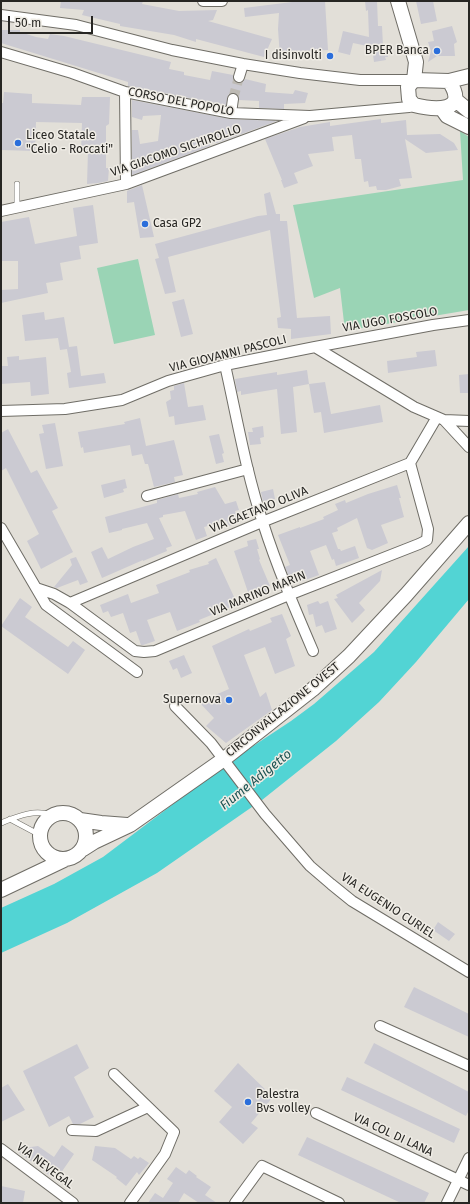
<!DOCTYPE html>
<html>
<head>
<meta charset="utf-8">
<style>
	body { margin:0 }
	#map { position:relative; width:470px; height:1204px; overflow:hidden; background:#e2dfd8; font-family:"Fira Sans",sans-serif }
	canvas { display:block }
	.frame { position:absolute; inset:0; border:2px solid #272623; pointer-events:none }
	.scale { position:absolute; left:8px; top:16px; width:85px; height:18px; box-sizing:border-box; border:2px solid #272623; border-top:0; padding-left:5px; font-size:12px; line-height:14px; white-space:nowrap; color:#272623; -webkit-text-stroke:3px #efece5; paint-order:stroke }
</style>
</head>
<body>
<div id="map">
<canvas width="470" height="1204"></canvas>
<div class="frame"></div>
<div class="scale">50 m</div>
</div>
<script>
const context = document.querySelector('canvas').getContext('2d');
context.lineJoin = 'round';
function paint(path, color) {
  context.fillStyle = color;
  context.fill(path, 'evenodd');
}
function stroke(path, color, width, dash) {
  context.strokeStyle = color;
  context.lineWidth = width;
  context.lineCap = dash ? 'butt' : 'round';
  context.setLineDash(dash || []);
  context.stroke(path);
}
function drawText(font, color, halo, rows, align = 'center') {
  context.font = font + ' "Fira Sans",sans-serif';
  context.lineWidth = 3;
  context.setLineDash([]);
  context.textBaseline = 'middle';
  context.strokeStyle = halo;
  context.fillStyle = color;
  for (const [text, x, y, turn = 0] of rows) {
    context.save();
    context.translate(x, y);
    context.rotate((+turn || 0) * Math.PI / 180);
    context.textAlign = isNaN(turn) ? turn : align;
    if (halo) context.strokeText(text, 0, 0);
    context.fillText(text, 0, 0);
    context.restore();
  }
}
paint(new Path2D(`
	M460 131 469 137V310L345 331 340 288 314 298 293 205 463 180Z
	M138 259 155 335 114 344 97 268Z`), '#9ad4b5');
paint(new Path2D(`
	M469 546V599L416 662 379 702 336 741 262 800 157 873 67 923 1 953V908L54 884 103 857 229 762 291 721 314 704 374 652Z`), '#52d4d4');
paint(new Path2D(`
	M61 1H143L142 4 179 11 217 10 213 20 208 21 272 39 264 57 196 39V42L174 35 120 26V24L82 15 84 10 60 8Z
	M300 1H325L328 50 301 51V57H280L278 29 279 13 245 17 244 8Z
	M365 1H377L378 26H382L383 46H387L388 57H385L386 60 374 62 372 47 353 43 350 55 338 52 343 31 369 37 368 10 366 11Z
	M416 1H433L437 21 421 24Z
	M452 26 457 42 454 44 455 56H437L428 62 431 51 428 42 434 41 432 31Z
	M1 30H20V32L36 37 48 39 50 34 64 36 171 62 169 69 184 72V75L210 80 212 71 233 75 234 81 237 83 243 82 245 79 266 84 265 92 293 94 295 90 308 93 305 103 284 104V109L259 108V101L239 100V96L234 93H231L228 95 226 105 128 86V82L1 43Z
	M4 92 32 94V103L81 105 82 97H110L109 124 106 126V168H109L108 181 98 183 87 184 88 151H81L82 123 36 122 35 151 1 150V103H3Z
	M132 100 230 119 277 121 217 143H210V146L132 175V130H138L140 144 158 141 161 115 143 116 142 120 132 117Z
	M381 119V123L406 120 407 135 440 134 454 143 458 150 426 153 405 139 412 178 399 179 401 186 386 190H377L376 186 369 187 368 181 364 182 361 159H355L352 135 332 137 334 151 308 154 313 166 294 173 298 183 284 188 281 180H282L265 139 300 127 330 122V126Z
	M142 185 154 237 140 238 134 202 127 203V191Z
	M270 192 276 214H280V221H287L297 318 330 316 331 334 291 339V329L278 328 277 318 281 317 270 230 168 257 176 292 165 294 155 259 159 258 155 244 258 216 267 215 264 194Z
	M93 205 98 243 79 246 81 259 60 263 63 280 46 283 48 293 1 303V290L18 289V261H1V222L29 217 35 244 77 236 73 208Z
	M184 299 193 334 181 337 172 302Z
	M44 312 45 320 64 317 69 347 77 346 81 376 104 373 106 383 69 388 67 373 71 372 67 349 60 350 58 338 25 341 22 315Z
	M435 350 437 366 388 373 387 361 417 357 416 352Z
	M19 356V360L46 357 49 394 31 396 30 382 1 384V366H8L7 357Z
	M307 370 309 384 293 387 297 432 281 434 277 389 241 395V391L237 392 235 379 277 372V375Z
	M469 374V393H460L459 375Z
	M325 382 331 414 380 405 383 422 324 433 321 412 314 413 309 384Z
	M184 383 188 407 203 405 206 420 175 425 174 416 169 417 166 402 171 399 170 391 174 390V386Z
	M140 418 146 446 174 440 183 475 174 477 175 482 154 487 148 464H145L142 454 132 456 130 445 84 453 83 447 81 448 78 432 125 424 124 422Z
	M55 423 63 466 46 469 39 434 44 433 42 425Z
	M263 426 264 437 260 438 261 444 250 445 248 432H253L252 428Z
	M8 429 31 473 37 470 58 508 52 511 73 552 41 569 27 541 39 534 6 468 1 471V433Z
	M219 434 224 453 222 454 224 462 216 464 209 436Z
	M125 479 127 488 123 489 124 492 104 498 101 485Z
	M397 485 401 498H399L404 517 381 525 388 543 372 550 367 548 357 518 337 528 338 531 332 533 338 549H340L341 551 355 546 359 558 336 566 334 559 332 560 326 545 310 551 319 575 294 584 291 576 289 577 285 567 290 565 278 535 300 527V528L324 519 323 517 338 510 335 504 345 500 346 503 368 494Z
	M215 487 225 504 236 501 239 510 235 511 239 523 228 526 227 521 204 527 207 536 196 540 185 511 163 515V517L159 518 172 546 166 548 167 551 143 561V560L102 578 91 552 102 547 108 559 133 547 154 539 147 523 122 529V530L109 533 105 517 157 503V500L178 494 179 498 198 494 197 492Z
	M273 489 275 499 263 501 261 492Z
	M256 539 259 549H257L260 559 259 560 270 586 266 588 268 593 251 601 234 551 248 546 247 541Z
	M76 557 88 582 80 585 78 580 57 588 54 587 72 565 70 559Z
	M216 558 235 599 229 602 231 607 199 620 200 622 177 631 170 612 147 620 155 641 143 645H141L136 631 130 633 123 613 111 617 108 611 103 613 100 605 128 594 131 603 159 593 156 585 190 572 189 570 209 564 208 562Z
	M382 570 380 581 359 603 365 610 352 623 334 599 338 598 336 595Z
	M20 598 32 607 25 617 68 647 73 641 85 650 68 674 1 626Z
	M318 601 320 604 328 601 337 629 325 633 322 625 316 627 313 614 309 615 307 605Z
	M282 614 291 636 286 639 295 666 275 674 265 647 244 655 260 697 266 692 272 710 226 743 206 726 214 718 199 702 229 689 212 646 249 629 250 631 272 622 270 618Z
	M184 655 192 673 181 678 177 668 173 670 169 661Z
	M438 922 455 934 449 941 433 930Z
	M414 987 469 1014V1037L404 1007Z
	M374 1043 469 1092V1110L466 1116 364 1063Z
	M77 1044 89 1068 74 1077 94 1117 80 1124H73L69 1116 49 1127 23 1071Z
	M238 1063 273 1097 251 1123 258 1128 243 1144 219 1122 232 1107 214 1091Z
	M347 1077 460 1129 454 1143 341 1090Z
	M8 1084 25 1110 1 1122V1088Z
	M307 1137 429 1193 424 1203H401L298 1155Z
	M62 1145 74 1154 56 1180 43 1171 44 1170 19 1153 24 1148 38 1146 54 1157Z
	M95 1146 115 1148 131 1159 134 1156 138 1159 140 1157 149 1163 139 1175 137 1172 126 1186 116 1178 117 1177 92 1160Z
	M176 1167 186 1174 189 1170 197 1176 196 1177 211 1187 205 1195 217 1203H199L184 1193 178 1203H148L155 1193 163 1198 173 1183 167 1179Z
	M1 1186 25 1191 23 1203H1Z`), '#cbcad2');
stroke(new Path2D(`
	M233 99 239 77`), '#bdbab4', 10, [10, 5]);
const lane = new Path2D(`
	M17 184V207
	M10 819 40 835
	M1 823C16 817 36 808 52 816`);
const street = new Path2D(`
	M203 1H222
	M1 15 76 25 172 50 243 64 300 73 360 80H414
	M1 52 72 73 125 92 231 113 310 116 409 107 414 105
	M239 77 243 64
	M125 92 126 184
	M231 113 233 99
	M1 211 126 184 304 118
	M315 347 433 325 469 320
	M225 365C237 418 246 472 263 523 277 567 295 609 313 651
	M1 411 65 409 122 400 168 381 225 365 315 347 414 407 444 420 469 421
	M444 420 469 447
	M147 496 248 469
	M1 528 46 605 137 672
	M36 588 54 594 70 603 135 651 144 652 155 651 289 595 419 544 427 540 428 529 410 463
	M70 603 262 522 410 463 437 417
	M175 706 211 743 265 814 310 866 331 884 352 901 469 972
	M380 1026 469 1066
	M114 1074 174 1132 165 1154 130 1203
	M316 1113 469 1185
	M72 1130 96 1131 148 1107
	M1 1149 73 1203
	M235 1203 262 1166 339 1203
	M447 1203 469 1158`);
const secondary = new Path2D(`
	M398 1 416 62 414 80
	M414 80 449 81C470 113 434 110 414 105L409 99 408 87Z
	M449 81 469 76
	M458 102 469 111
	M442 109 447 116 469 127
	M40 836a23 23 0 1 1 46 0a23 23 0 1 1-46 0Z
	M80 820 101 823 127 825
	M83 849 94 842 130 825 224 759 313 689 349 656 406 595 469 523
	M1 890 64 860`);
stroke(lane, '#6f6d66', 6);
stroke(street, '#6f6d66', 12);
stroke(secondary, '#6f6d66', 16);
stroke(lane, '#fff', 5);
stroke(street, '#fff', 10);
stroke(secondary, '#fff', 14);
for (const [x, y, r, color] of [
	[437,51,4,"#2b6edb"],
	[330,56,4,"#2b6edb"],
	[18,143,4,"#2b6edb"],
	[145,224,4,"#2b6edb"],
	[229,700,4,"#2b6edb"],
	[248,1102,4,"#2b6edb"]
]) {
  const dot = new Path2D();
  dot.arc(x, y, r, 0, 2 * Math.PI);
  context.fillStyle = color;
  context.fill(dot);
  stroke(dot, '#efece5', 1.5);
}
drawText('12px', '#272623', '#efece5', [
	["BPER Banca",429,51],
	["I disinvolti",322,56],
	["Liceo Statale",26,136,"left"],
	["\"Celio - Roccati\"",26,150,"left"],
	["Casa GP2",153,224,"left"],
	["Supernova",221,700],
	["Palestra",256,1095,"left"],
	["Bvs volley",256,1109,"left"]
], 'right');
drawText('12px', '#272623', '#efece5', [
	["CORSO DEL POPOLO",181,102,11],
	["VIA GIACOMO SICHIROLLO",176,151,-19],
	["VIA UGO FOSCOLO",390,320,-10],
	["VIA GIOVANNI PASCOLI",228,354,-14],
	["VIA GAETANO OLIVA",259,510,-22],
	["VIA MARINO MARIN",258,594,-22],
	["CIRCONVALLAZIONE OVEST",283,710,-39],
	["VIA EUGENIO CURIEL",388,906,33],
	["VIA COL DI LANA",393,1135,25],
	["VIA NEVEGAL",45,1166,37]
]);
drawText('italic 13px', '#1c5353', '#efece5', [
	["Fiume Adigetto",256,780,-39]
]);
</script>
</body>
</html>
